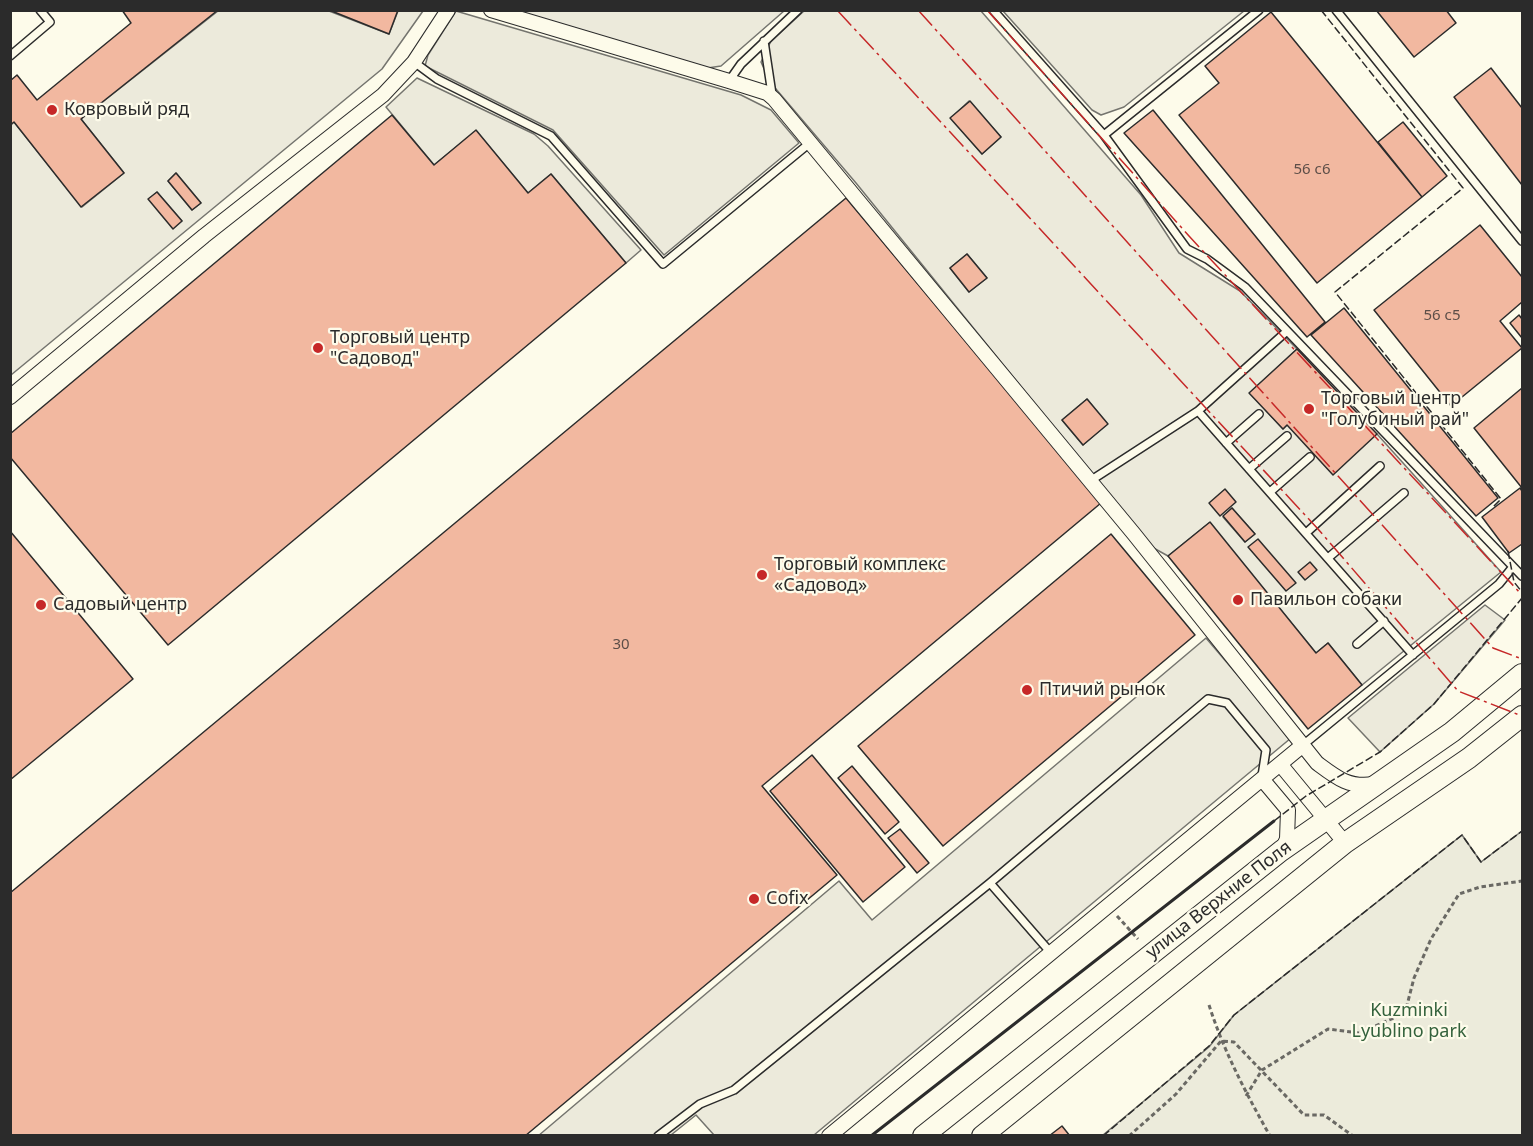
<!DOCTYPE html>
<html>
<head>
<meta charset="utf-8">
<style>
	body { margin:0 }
	#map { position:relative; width:1533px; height:1146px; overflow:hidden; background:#fdfbea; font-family:"Noto Sans",sans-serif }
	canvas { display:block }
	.frame { position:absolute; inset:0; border:12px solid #2b2b2b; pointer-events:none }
</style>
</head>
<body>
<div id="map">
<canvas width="1533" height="1146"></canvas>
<div class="frame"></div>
</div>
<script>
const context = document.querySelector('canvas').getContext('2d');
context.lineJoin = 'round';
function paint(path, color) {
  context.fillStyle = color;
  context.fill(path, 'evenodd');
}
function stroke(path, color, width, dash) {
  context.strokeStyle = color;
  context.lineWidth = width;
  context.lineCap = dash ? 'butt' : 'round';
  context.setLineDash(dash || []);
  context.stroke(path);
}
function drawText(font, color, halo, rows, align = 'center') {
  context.font = font + ' "Noto Sans",sans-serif';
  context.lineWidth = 4.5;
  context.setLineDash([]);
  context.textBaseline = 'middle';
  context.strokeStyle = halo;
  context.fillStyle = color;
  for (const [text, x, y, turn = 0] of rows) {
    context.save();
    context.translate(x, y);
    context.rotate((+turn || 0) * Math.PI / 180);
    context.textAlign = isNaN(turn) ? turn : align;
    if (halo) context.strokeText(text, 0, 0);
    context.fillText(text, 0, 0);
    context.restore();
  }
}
const green = new Path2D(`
	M1522 831V1135H1103L1209 1047 1234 1015 1462 835 1481 862Z`);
paint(green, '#ecebdb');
stroke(green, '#74746e', 1.5);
const parking = new Path2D(`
	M218 11H329L389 34 398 11H423L382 69 11 375V125L14 122 82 207 124 173 81 119ZM176 173 201 203 192 210 168 181ZM157 192 182 221 173 228 149 199Z
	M456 11 741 95 771 110 799 143 664 255 553 130 425 66 428 55Z
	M512 11H784L721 66 701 69Z
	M804 11H981L1141 195 1179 253 1240 291 1297 349 1250 393 1283 429 1287 425 1377 434 1501 572 1362 685 1328 643 1316 653 1209 523 1168 556 1150 546 856 183 770 82 761 62 771 41ZM969 101 1001 137 982 154 951 118ZM967 254 987 278 969 292 950 268ZM1087 399 1107 424 1083 445 1062 420ZM1232 508 1255 534 1245 542 1223 517Z
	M1003 11H1244L1124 107 1101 115 1092 110Z
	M417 78 534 134 548 146 641 250 626 263 551 174 528 193 476 131 434 165 386 107Z
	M1485 605 1505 620 1434 704 1380 752 1348 718Z
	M1206 638 1291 738 814 1135H714L696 1115 671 1135 538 1136 839 881 872 920Z`);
paint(parking, '#eceadb');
stroke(parking, '#74746e', 1.5);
const building = new Path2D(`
	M122 10H218L81 119 124 173 81 207 14 122 10 125V81L17 75 37 100 131 23Z
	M329 10H398L389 34Z
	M1376 10H1446L1456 23 1414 57Z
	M1271 12 1422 197 1317 283 1179 115 1219 83 1205 66Z
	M1491 68 1522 108V185L1454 97Z
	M970 101 1001 137 982 154 950 118Z
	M1153 110 1325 322 1307 337 1124 133Z
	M392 115 434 165 476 130 528 193 551 174 626 263 168 645 10 457V434Z
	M1403 122 1447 176 1422 197 1378 142Z
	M176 173 201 203 192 210 168 181Z
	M157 192 182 221 173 229 148 199Z
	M846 198 1101 503 762 786 837 875 525 1136H10V893Z
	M1480 225 1522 277V302L1500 321 1522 348 1451 406 1374 310Z
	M967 254 987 278 969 292 950 268Z
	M1344 308 1498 498 1476 516 1311 335Z
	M1519 315 1522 319V338L1510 323Z
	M1297 349 1377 434 1333 475 1287 425 1283 429 1249 393Z
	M1522 388V488L1474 428Z
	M1087 399 1108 424 1083 445 1062 420Z
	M1520 488 1522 491V544L1509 553 1482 517Z
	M1225 489 1236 502 1220 516 1209 503Z
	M1232 508 1255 534 1245 542 1223 516Z
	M1210 522 1316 653 1328 643 1362 685 1308 729 1168 556Z
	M10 531 133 679 10 780Z
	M1111 534 1195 635 943 846 858 746Z
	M1258 539 1296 583 1286 591 1248 547Z
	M1310 562 1317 570 1305 580 1298 572Z
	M812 755 905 867 863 902 770 791Z
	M852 766 899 822 885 834 838 778Z
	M900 829 929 863 917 873 888 838Z
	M1062 1126 1070 1136H1049Z`);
paint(building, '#f2b8a0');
stroke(building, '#2b2b2b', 1.5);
const service = new Path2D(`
	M993 10 1104 135 1187 249 1207 259 1245 287 1522 576
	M1336 10 1522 241
	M764 41 772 94
	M10 56 50 22 40 10
	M414 62 437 79 551 136 663 264 811 142
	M729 81 741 64 798 10
	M1104 135 1259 10
	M1198 411 1413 655
	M1226 443 1259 414
	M1249 469 1287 436
	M1090 481 1198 411 1287 331
	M1270 492 1310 457
	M1306 533 1380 466
	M1328 558 1404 493
	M1357 644 1384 621
	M1303 745 1499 584 1512 568
	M990 883 1051 953
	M658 1136 700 1104 734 1090 990 883 1208 699 1227 703 1266 750 1262 776`);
const minor = new Path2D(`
	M491 10 729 81 767 93 774 99 1134 534 1317 763C1337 778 1349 788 1374 784
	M10 397 204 236 383 95 414 62 448 10
	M1280 764 1345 843
	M1262 779 1288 810 1287 839 1282 850
	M829 1136 1303 745`);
const secondary = new Path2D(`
	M923 1136 1281 851 1452 732 1522 674
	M982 1136 1345 843 1469 758 1522 716`);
stroke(service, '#2b2b2b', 10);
stroke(minor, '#2b2b2b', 16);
stroke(secondary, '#2b2b2b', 22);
stroke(new Path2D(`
	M1117 916 1138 939
	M1209 1005C1224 1052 1246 1093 1270 1136
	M1246 1096 1262 1070 1328 1029 1359 1033 1405 1013 1414 978 1431 939 1459 894 1480 887 1522 881
	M1129 1136 1176 1094 1221 1041 1234 1042 1304 1115H1324L1353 1136`), '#6a6964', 3, [4.5, 3]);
stroke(service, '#fdfbea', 7);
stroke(minor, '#fdfbea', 14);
stroke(secondary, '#fdfbea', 20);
stroke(new Path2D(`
	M1321 10 1463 188 1335 292 1501 499 1493 507
	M1508 551 1514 582 1522 592
	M1274 821 1306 796 1380 752 1434 704 1522 598
	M1103 1136 1209 1046 1234 1015 1462 835 1481 862 1522 831`), '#2b2b2b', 1.5, [8, 3]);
stroke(new Path2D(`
	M871 1136 1274 821`), '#2b2b2b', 3);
stroke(new Path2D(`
	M837 10 1318 529 1458 691 1522 716
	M918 10 1493 648 1522 659
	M987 10 1189 236 1522 595`), '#c62828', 1.5, [21, 4.5, 3, 4.5]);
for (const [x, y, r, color] of [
	[52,110,6,"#c62828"],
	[318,348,6,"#c62828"],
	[1309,409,6,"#c62828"],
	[762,575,6,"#c62828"],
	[1238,600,6,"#c62828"],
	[41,605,6,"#c62828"],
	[1027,690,6,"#c62828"],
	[754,899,6,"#c62828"]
]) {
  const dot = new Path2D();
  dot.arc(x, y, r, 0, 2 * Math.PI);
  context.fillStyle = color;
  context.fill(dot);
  stroke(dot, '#fdfbea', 2);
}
drawText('15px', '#5d4e48', null, [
	["56 с6",1312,170],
	["56 с5",1442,316],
	["30",621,645]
]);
drawText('18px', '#2b2b2b', '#fdfbea', [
	["Ковровый ряд",64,110],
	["Торговый центр",330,338],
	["\"Садовод\"",330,359],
	["Торговый центр",1321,399],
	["\"Голубиный рай\"",1321,420],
	["Торговый комплекс",774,565],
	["«Садовод»",774,586],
	["Павильон собаки",1250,600],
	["Садовый центр",53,605],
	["Птичий рынок",1039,690],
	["Cofix",766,899]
], 'left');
drawText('18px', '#2b2b2b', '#fdfbea', [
	["улица Верхние Поля",1219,900,-38]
]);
drawText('18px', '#34623c', '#fdfbea', [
	["Kuzminki",1409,1011],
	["Lyublino park",1409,1032]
]);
</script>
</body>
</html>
